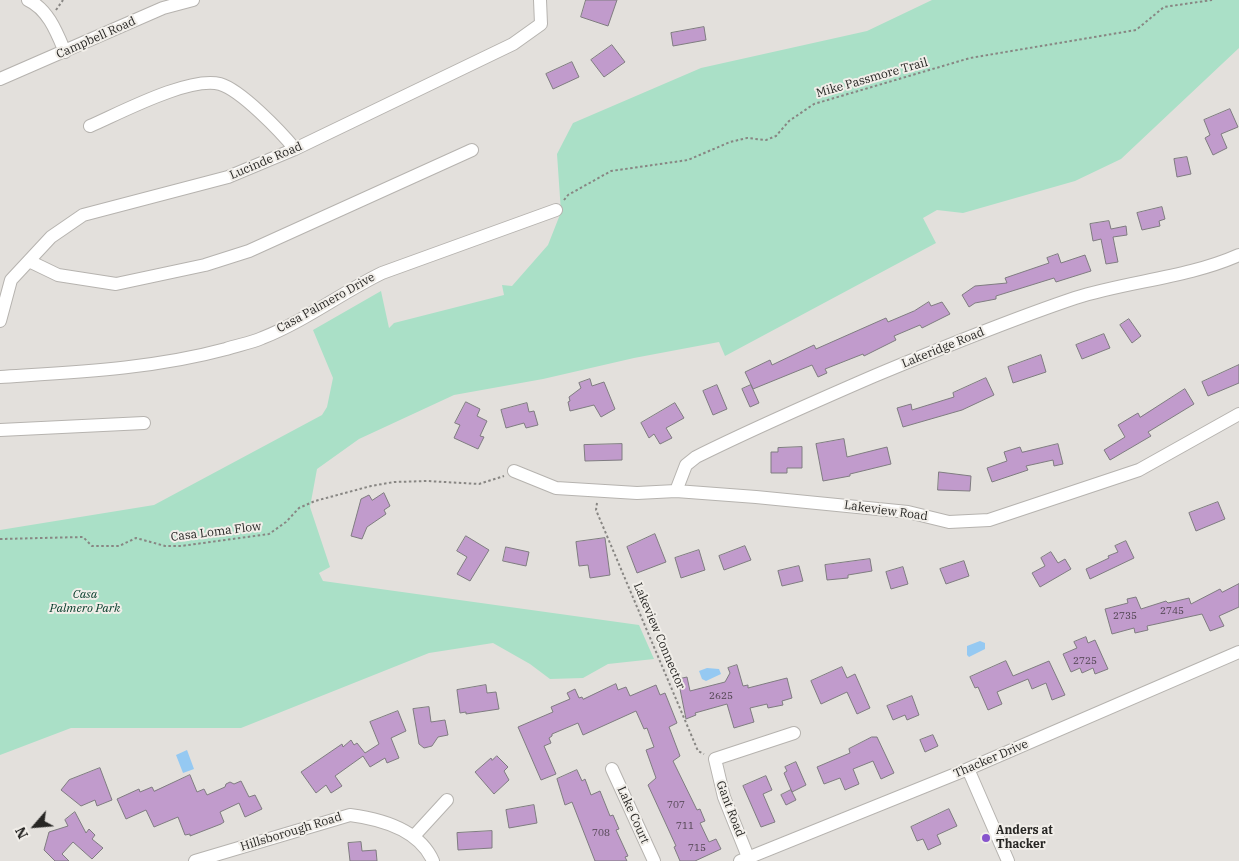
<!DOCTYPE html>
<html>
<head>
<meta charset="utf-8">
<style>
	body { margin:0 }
	#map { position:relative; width:1239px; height:861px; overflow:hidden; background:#e3e0dc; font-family:"IBM Plex Serif",serif }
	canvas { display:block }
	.north { position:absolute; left:10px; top:801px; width:50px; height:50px; -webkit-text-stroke:4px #f1eee9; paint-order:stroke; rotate:243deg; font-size:14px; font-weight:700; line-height:20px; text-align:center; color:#272624 }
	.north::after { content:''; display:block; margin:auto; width:18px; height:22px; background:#272624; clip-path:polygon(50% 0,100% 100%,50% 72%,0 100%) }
</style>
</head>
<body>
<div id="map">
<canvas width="1239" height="861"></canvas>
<div class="north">N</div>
</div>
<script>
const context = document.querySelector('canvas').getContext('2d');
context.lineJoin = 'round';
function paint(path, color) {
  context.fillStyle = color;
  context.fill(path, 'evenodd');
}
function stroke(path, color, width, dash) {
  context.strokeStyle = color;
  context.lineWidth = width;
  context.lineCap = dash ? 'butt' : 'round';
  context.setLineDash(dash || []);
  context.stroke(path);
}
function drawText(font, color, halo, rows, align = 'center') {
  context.font = font + ' "IBM Plex Serif",serif';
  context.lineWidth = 4;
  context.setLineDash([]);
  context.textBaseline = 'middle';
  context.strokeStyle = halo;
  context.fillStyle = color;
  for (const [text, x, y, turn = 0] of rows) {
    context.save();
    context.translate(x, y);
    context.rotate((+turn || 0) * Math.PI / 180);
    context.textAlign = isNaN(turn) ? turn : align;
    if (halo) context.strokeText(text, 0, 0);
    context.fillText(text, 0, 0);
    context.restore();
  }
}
paint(new Path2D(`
	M932 0H1239V48L1121 159 1075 181 963 213 937 210 923 218 936 243 725 356 719 342 634 358 543 379 454 395 359 439 317 469 310 507 330 567 319 573 323 581 639 625 654 659 608 664 583 678 550 679 530 664 493 643 429 653 241 728H71L0 755V530L154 505 322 415 327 407 333 378 313 330 381 291 389 328 394 323 504 295 502 285 512 286 548 245 561 212 557 154 573 123 701 68 867 31Z`), '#aae0c7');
paint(new Path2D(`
	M980 641 985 643V649L969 657 967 655V646Z
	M707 668 719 669 721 674 706 681 702 679 699 671Z
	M187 750 194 769 183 773 176 755Z`), '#95c9f2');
const building = new Path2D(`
	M586 0H617L608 26 581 17Z
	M704 27 706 40 673 46 671 33Z
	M612 45 625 62 604 77 591 60Z
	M572 62 579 77 553 89 546 74Z
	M1230 109 1238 127 1221 134 1227 148 1213 155 1205 138 1210 135 1204 120Z
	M1187 157 1191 174 1177 177 1174 159Z
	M1162 207 1165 219 1159 221 1160 226 1142 230 1137 213Z
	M1109 221 1111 229 1126 226 1127 235 1113 237 1118 262 1106 264 1101 239 1093 241 1090 224Z
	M1058 254 1061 263 1085 255 1091 271 1056 282 1054 278 996 296V299L975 303 969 307 962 295 975 286 1007 283 1005 278 1049 263 1047 258Z
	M929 302 931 306 942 302 950 314 922 328 920 325 894 336 896 340 864 356 863 354 825 369 827 373 818 377 812 365 753 389 745 372 770 360 772 365 814 345 816 349 886 318 888 322 914 311Z
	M1129 319 1141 336 1132 343 1120 325Z
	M1104 334 1110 348 1082 359 1076 345Z
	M1041 355 1046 372 1013 383 1008 367Z
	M1239 365V383L1208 396 1202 382Z
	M986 378 994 395 962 410 903 427 897 408 911 404 912 410 954 397 953 393Z
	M590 379 592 386 604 382 615 409 601 417 594 405 570 411 568 402 570 401 569 397 581 388 579 383Z
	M717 385 727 409 713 415 703 391Z
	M751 385 759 403 750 407 742 389Z
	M1185 389 1194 404 1148 432 1151 436 1110 460 1104 450 1125 437 1118 425 1138 413 1140 417Z
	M466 402 480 409 477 416 487 421 480 436 484 437 478 449 454 438 460 425 455 423Z
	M527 403 529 412 534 411 538 425 526 428 524 423 506 428 501 410Z
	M675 403 684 418 666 428 672 438 660 444 654 434 649 438 641 423Z
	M844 439 847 457 887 447 891 464 850 474V476L823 481 816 444Z
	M622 444V460L585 461 584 445Z
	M1058 444 1063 464 1054 466 1053 460 1026 466 1028 470 992 482 987 468 1007 461 1004 452 1020 447 1022 452Z
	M802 447V468H787V473H771V452H778V448Z
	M939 472 971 476 970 491 938 490Z
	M384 493 390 506 384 510 386 514 367 527 362 539 351 536 361 499 369 495 372 500Z
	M1218 502 1225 519 1196 531 1189 513Z
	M655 534 666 562 637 573 627 547Z
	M466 536 489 550 470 581 457 574 467 557 457 551Z
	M605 538 610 575 590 578 588 565 579 566 576 542Z
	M1126 541 1134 558 1090 579 1086 569 1109 558 1108 556 1118 552 1115 546Z
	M745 546 751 560 724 570 719 556Z
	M506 547 529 552 526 566 503 561Z
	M699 550 705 570 681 578 675 558Z
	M1051 552 1058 563 1065 559 1071 569 1040 587 1032 573 1045 566 1041 558Z
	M870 559 872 571 848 575V578L827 580 825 565Z
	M964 561 969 576 946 584 940 569Z
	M799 566 803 581 782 586 778 571Z
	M903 567 908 584 891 589 886 572Z
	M1239 584V607L1219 616 1224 626 1210 631 1202 614 1147 626 1148 630 1135 633 1134 628 1112 634 1105 609 1128 603 1127 599 1136 597 1141 609 1166 601 1168 603 1189 598 1191 604 1220 589 1222 592Z
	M1086 637 1088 643 1095 640 1108 669 1095 674 1093 668 1082 673 1080 668 1071 672 1063 654 1077 648 1074 642Z
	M1006 661 1013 676 1049 661 1065 695 1052 700 1046 683 1032 689 1028 679 997 692 1002 704 988 710 978 687 975 688 970 677Z
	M737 665 743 686 748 685V688L787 678 792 698 782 701 783 705 768 708 767 704 750 708 754 722 734 728 727 704 695 713 696 715 686 719 678 679 687 677 690 691 725 682 730 673 728 668Z
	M842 667 847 678 855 674 870 708 857 714 847 692 821 704 811 681Z
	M616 684 618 690 626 687 630 696 656 685 660 695 665 693 677 723 669 727 680 756 673 761 697 810 700 809 705 821 700 823 709 842 716 839 721 849 695 861H680L674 847 676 846 648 785 656 778 646 750 654 747 647 728 644 729 636 711 583 735 578 723 552 734V736L549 738 551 743 544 746 556 774 541 780 518 727 553 712 551 707 570 699 567 693 575 689 579 698 582 697 583 699Z
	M486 685 487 693 496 692 499 709 466 714V712L460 713 457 690Z
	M912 696 919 715 907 720 905 715 893 720 887 706Z
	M429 707 431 722 445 720 448 735 438 737 432 746 424 748 419 744 413 709Z
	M398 711 406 731 391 738 399 758 387 763 385 758 370 767 363 756 335 776 342 786 331 793 326 785 316 793 301 772 342 744 343 747 351 740 354 745 357 743 365 753 379 744 370 722Z
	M933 735 938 746 925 752 920 740Z
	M872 737H877L894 773 881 779 873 761 853 769 859 784 845 790 840 778 824 784 817 767 850 753 849 749Z
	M497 756 508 767 504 771 509 780 494 794 475 772 491 758 492 760Z
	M796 762 806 785 792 792 784 773 787 771 785 767Z
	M100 768 112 800 97 806 95 800 81 806 61 790 69 780Z
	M577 770 582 781 585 779 591 795 600 791 610 816 613 815 619 829 616 830 628 856 625 857 627 861H595L572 802 565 805 557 779Z
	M190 775 197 792 204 789 207 795 225 787 226 784 230 782 234 784 241 781 249 797 255 795 262 809 245 817 239 803 220 812 224 822 221 824 190 836V834L185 835 178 817 154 827 146 810 126 819 117 799 139 789 140 792 152 787 154 791Z
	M766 776 772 790 763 794 775 822 761 827 743 786Z
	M791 790 796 800 786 805 781 795Z
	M534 805 537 823 509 828 506 810Z
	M949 809 957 826 937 835 941 844 928 850 923 839 917 841 911 827Z
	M75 812 86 833 89 829 95 835 92 839 103 848 92 859 73 842 62 854 69 861H55L44 850 49 832 68 826 65 820Z
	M492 831V848L458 850 457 833Z
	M361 842 362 851 376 850 377 861H350L348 843Z`);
paint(building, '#c19bcc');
stroke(building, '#7f7c80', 1);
const minor = new Path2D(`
	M28 0C48 9 57 33 65 52
	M0 79 163 8 193 0
	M90 126C120 113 189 76 220 84 241 90 281 132 295 149
	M29 261 58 275 116 284 205 265 249 251 472 150
	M0 321 11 280 51 237 83 215 228 177 295 149 513 44 541 24 540 0
	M0 377C76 372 152 369 226 349 238 345 251 343 262 338 305 321 341 293 382 273L556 210
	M0 430 144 423
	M514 471 556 488 637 493 676 491 756 497 908 512 949 522 989 520 1139 470 1239 414
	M676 491 686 465 696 457C754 428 814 402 874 376 941 348 1007 321 1075 298 1128 281 1187 278 1239 255
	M612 769 654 861
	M968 769 1008 861
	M414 836 447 800
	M748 857 724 797 715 759 794 733
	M195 861 350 815C381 819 419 829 433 861
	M740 861 968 769 1239 652`);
stroke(minor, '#b6b3af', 14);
stroke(new Path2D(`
	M56 10 63 0
	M564 200 568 195 611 171 688 160 730 142 747 138 766 140 776 136 789 121 814 104 970 58 1136 30 1164 7 1212 0
	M597 503 596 510 698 751 704 754
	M0 539 83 537 92 546H119L136 538 165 546H181L269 534 286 522 299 508 315 501 371 486 394 482 427 481 479 484 504 476`), '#888683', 2, [2.5, 2.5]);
stroke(minor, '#fff', 12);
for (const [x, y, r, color] of [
	[986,838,5,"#8755cd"]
]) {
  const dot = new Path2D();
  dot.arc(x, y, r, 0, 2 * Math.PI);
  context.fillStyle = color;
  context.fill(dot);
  stroke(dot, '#f1eee9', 2);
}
drawText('10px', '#4e434e', null, [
	["2745",1172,611],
	["2735",1125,616],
	["2725",1085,661],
	["2625",721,696],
	["707",676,805],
	["711",685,826],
	["708",601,833],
	["715",697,848]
]);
drawText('12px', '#272624', '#f1eee9', [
	["Campbell Road",96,38,-24],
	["Mike Passmore Trail",872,78,-16],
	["Lucinde Road",266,161,-23],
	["Casa Palmero Drive",326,303,-29],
	["Lakeridge Road",943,348,-22],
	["Lakeview Road",886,511,8],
	["Casa Loma Flow",216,532,-7],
	["Lakeview Connector",659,636,67],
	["Thacker Drive",991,759,-23],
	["Gant Road",730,809,69],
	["Lake Court",633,815,66],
	["Hillsborough Road",291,832,-17]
]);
drawText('italic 12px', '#003926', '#f1eee9', [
	["Casa",85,595],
	["Palmero Park",85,609]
]);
drawText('bold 12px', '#272624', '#f1eee9', [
	["Anders at",996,831],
	["Thacker",996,845]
], 'left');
</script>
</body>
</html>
